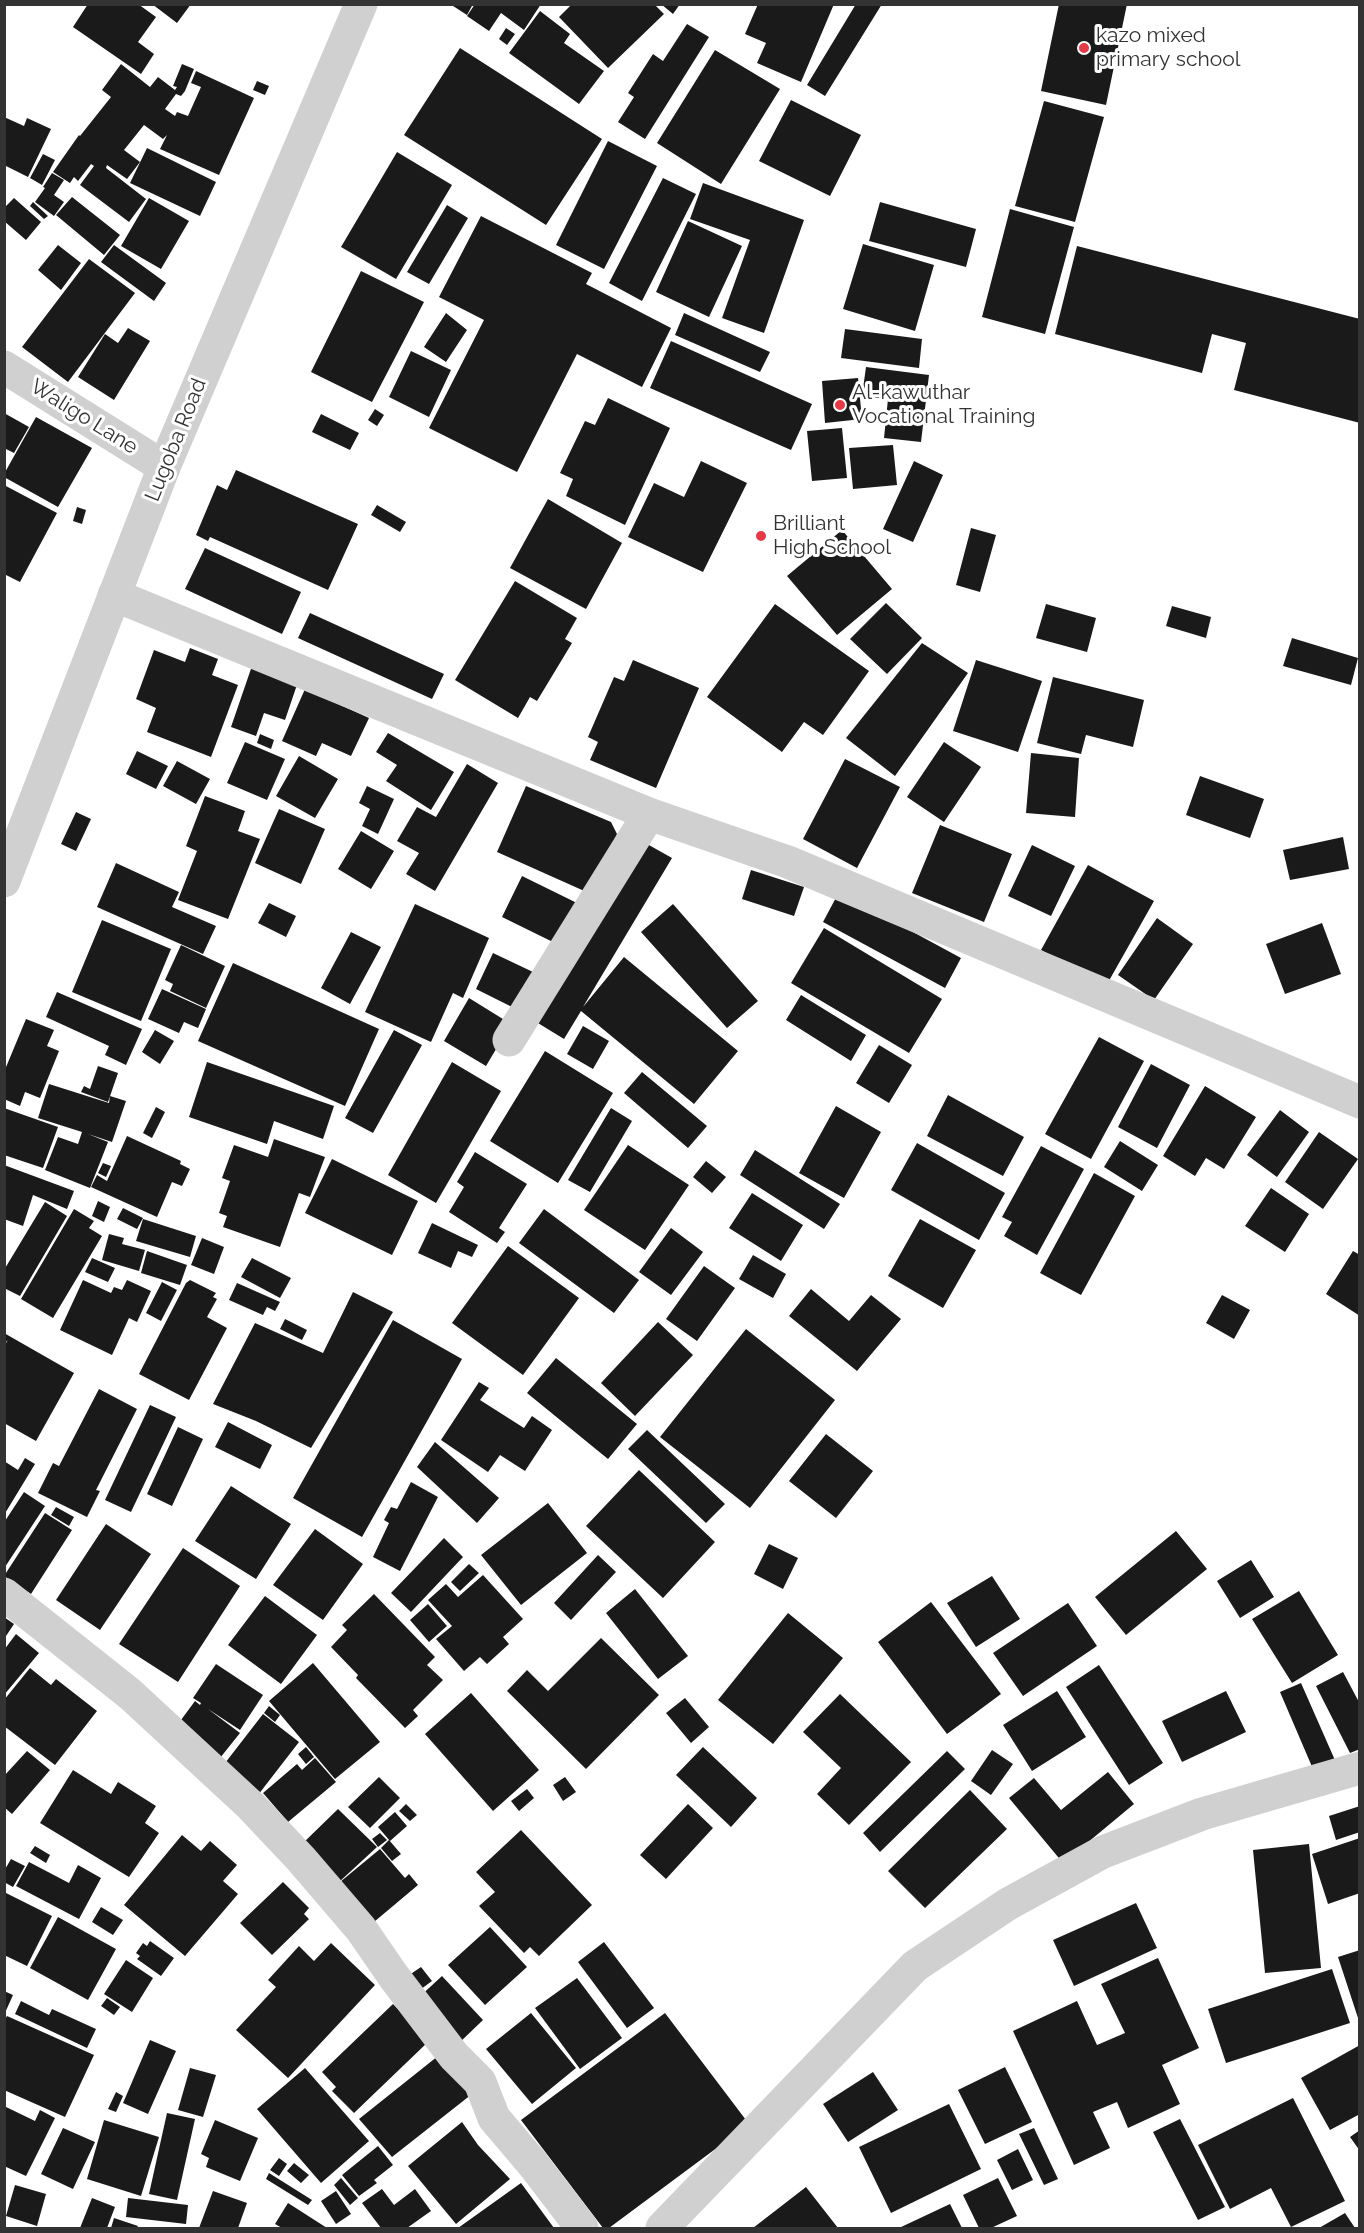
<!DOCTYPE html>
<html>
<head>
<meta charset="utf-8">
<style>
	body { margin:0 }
	#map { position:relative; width:1364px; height:2233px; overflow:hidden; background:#fff; font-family:Raleway,sans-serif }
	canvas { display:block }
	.frame { position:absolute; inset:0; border:6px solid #333; pointer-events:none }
</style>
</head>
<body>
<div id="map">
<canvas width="1364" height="2233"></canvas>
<div class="frame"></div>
</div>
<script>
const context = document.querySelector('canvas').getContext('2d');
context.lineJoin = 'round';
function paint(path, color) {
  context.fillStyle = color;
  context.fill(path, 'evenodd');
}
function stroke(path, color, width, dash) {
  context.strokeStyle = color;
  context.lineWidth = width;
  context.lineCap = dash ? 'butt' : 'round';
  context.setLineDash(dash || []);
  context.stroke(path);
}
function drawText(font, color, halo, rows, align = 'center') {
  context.font = font + ' Raleway,sans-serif';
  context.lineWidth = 6;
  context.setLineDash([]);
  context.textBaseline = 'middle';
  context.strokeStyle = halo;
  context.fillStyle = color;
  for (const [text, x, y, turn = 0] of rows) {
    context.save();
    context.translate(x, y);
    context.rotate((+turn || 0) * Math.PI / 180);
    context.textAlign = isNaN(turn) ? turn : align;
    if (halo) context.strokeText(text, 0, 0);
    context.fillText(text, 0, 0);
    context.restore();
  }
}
paint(new Path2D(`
	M88 4H138L156 17 138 42 154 54 141 74 73 27Z
	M152 4H191L177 23Z
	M450 4H473L467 15Z
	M475 4H541L524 30 501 13 489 31 467 16Z
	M572 4H654L664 14 608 68 559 17Z
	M661 4H680L673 14Z
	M758 4H834L801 82 757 63 766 43 745 34Z
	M856 4H882L825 96 807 85Z
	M1059 4H1127L1106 105 1041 91Z
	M540 11 570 34 564 43 604 71 579 104 509 53Z
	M687 24 709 37 645 139 618 122 634 97 628 93 653 54 663 61Z
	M506 28 515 34 507 45 499 39Z
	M460 48 602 139 546 225 404 135Z
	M715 50 780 89 721 184 657 143Z
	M121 64 150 87 158 77 175 90 177 87 173 86 182 64 194 69 185 91 181 96 176 94 165 109 175 116 177 112 188 116 201 87 191 83 196 71 254 98 219 175 160 149 167 135 163 139 144 125 124 150 140 162 127 179 107 165 106 168 146 199 129 222 80 185 94 166 91 164 78 181 74 177 70 183 53 172 79 135 80 136 111 97 102 90Z
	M257 81 269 86 265 95 253 90Z
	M791 100 861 135 830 196 759 161Z
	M1044 101 1104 117 1075 222 1015 206Z
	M4 117 24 126 27 118 51 129 28 177 4 165Z
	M608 141 657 166 604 269 556 245Z
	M147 148 216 182 200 216 130 183Z
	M397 152 452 185 396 279 341 247Z
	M43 154 55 160 42 185 30 178Z
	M52 173 64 180 54 195 64 202 54 216 35 202 45 188 43 187Z
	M663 178 696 194 642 301 609 283Z
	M703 183 804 220 764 333 722 318 750 240 690 219Z
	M72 197 120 235 104 255 56 215Z
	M14 198 41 222 26 240 4 221V208Z
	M149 198 189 221 161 269 121 246Z
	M33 202 48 216 44 219 30 206Z
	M880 202 976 229 966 267 869 241Z
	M447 205 468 218 429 284 407 272Z
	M1010 209 1074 227 1045 334 982 317Z
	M481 216 592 273 586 284 671 328 642 387 577 354 517 472 429 428 484 320 439 297Z
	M688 221 742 246 709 317 656 292Z
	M863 244 934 265 915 331 843 309Z
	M58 245 81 263 61 290 38 270Z
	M114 245 166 283 154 301 101 262Z
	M1077 246 1360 319V423L1234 390 1246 343 1212 334 1202 373 1055 334Z
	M89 259 135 293 68 382 22 347Z
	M361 271 424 302 372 402 311 372Z
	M446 313 467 330 446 362 424 347Z
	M684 313 770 352 760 372 675 335Z
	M128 328 150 341 114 400 78 377 105 334 118 343Z
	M845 329 922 339 919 368 841 358Z
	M671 341 812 404 791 450 650 388Z
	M411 351 451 370 429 417 389 397Z
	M866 367 929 375 921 442 884 438 888 399 862 396Z
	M858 378 862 419 825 423 822 381Z
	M608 398 670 428 625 525 566 496 573 479 560 473 585 421 595 425Z
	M375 409 384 415 377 426 368 420Z
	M4 413 29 427 14 453 4 448Z
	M321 414 359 433 350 450 312 432Z
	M36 417 92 448 58 507 4 477V474Z
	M842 428 847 478 812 481 807 431Z
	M893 445 897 485 853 489 849 448Z
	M701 461 747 483 703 572 628 537 654 483 684 497Z
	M914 461 943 475 913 542 883 529Z
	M236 470 358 524 328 590 210 537 208 541 196 535 217 485 227 490Z
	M4 485 57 513 20 582 4 574Z
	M548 499 622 543 586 609 510 568Z
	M377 505 406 522 400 532 371 515Z
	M77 507 86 510 82 524 73 521Z
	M971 528 996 535 980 592 956 585Z
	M842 530 892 589 837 635 787 576Z
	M205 548 301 592 282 634 185 589Z
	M515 581 577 618 565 639 572 643 537 701 530 697 518 718 455 680Z
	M886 603 922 638 887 674 850 639Z
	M775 604 869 671 823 735 804 722 782 752 707 697Z
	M1046 604 1096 618 1087 652 1036 638Z
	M1172 606 1211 617 1206 638 1166 626Z
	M310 613 444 674 432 699 298 638Z
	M1292 638 1358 658 1351 685 1283 666Z
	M922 643 968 673 895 776 846 738Z
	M190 648 218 659 212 675 238 685 211 757 147 732 156 708 136 699 154 650 185 662Z
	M254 660 300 676 285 720 264 713 256 736 231 727Z
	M633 660 699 688 656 788 590 760 598 742 588 737 614 677 624 681Z
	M976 660 1042 681 1018 752 953 731Z
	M1053 677 1144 700 1133 747 1086 735 1081 754 1037 743Z
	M305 689 369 718 351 756 322 743 316 756 282 741Z
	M388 733 454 772 431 810 386 781 397 765 376 752Z
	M260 734 274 740 271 749 257 743Z
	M245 742 285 759 267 800 227 783Z
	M944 742 981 767 944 822 907 797Z
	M137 751 168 766 156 789 126 774Z
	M1031 753 1079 758 1075 817 1026 813Z
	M299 756 338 779 315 818 276 796Z
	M845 759 900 787 857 868 803 839Z
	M177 761 210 779 196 804 163 786Z
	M467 764 498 783 435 891 406 874 419 853 397 841 417 807 436 817Z
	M1200 776 1264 799 1250 838 1186 815Z
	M367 786 394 799 378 834 362 826 370 809 359 803Z
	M526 786 611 822 617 834 591 894 497 852Z
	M205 796 245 811 238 831 260 839 228 919 178 900 197 851 186 846Z
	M279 809 325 829 301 884 255 863Z
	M76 812 91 819 76 851 61 844Z
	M940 825 1012 854 984 922 912 893Z
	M361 831 394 851 371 889 338 869Z
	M1343 837 1349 869 1290 880 1283 850Z
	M640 840 672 858 583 1007 624 957 738 1051 694 1104 581 1011 564 1039 533 1020Z
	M1032 845 1075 866 1051 916 1008 896Z
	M116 863 179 892 172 907 216 926 203 954 97 907Z
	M1088 865 1154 901 1106 986 1041 950Z
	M751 870 804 887 794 916 742 899Z
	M522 876 579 904 559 945 502 917Z
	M839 892 961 958 945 988 823 922Z
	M269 903 296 916 286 937 258 923Z
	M415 904 489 938 463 998 453 993 431 1042 365 1012Z
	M673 904 758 1001 727 1028 641 932Z
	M1157 918 1193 944 1154 1000 1118 975Z
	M102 920 171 949 141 1021 72 992Z
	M1322 923 1341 974 1285 994 1266 944Z
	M824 928 942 999 909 1053 791 983Z
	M351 932 381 947 350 1004 321 988Z
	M181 945 225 966 206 1008 170 991 173 984 165 980Z
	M493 953 533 972 516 1009 476 989Z
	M233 963 379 1029 345 1106 198 1041Z
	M162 989 206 1009 198 1028 184 1022 179 1033 148 1019Z
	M57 992 142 1029 126 1065 105 1055 109 1046 46 1017Z
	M801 995 866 1035 851 1061 786 1020Z
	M469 998 511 1024 486 1066 444 1041Z
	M26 1019 54 1030 47 1046 59 1051 40 1098 25 1092 20 1106 4 1099V1072Z
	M583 1026 609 1041 593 1069 567 1054Z
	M155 1030 174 1041 160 1064 142 1052Z
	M394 1030 422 1045 373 1133 345 1118Z
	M1099 1037 1144 1061 1091 1159 1045 1134Z
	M879 1045 912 1065 889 1103 856 1083Z
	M545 1051 613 1093 558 1183 490 1141Z
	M207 1062 334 1106 323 1139 274 1121 267 1144 189 1117Z
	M452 1062 501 1091 436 1203 388 1175Z
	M1151 1064 1190 1085 1157 1148 1118 1127Z
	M98 1066 118 1073 108 1102 81 1092 84 1086 90 1089Z
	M642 1072 707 1126 688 1148 624 1093Z
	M49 1084 109 1103 110 1096 126 1101 112 1142 88 1134 108 1142 90 1188 45 1170 58 1137 78 1144 82 1132 38 1118Z
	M1205 1086 1256 1117 1224 1169 1206 1158 1195 1176 1163 1156Z
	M948 1095 1024 1137 1003 1176 927 1136Z
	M836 1106 881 1132 844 1198 799 1173Z
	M156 1107 165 1112 152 1138 143 1133Z
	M4 1108 58 1127 43 1168 4 1155Z
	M611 1108 632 1121 590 1192 568 1180Z
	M1280 1110 1309 1132 1277 1177 1247 1155Z
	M1319 1132 1358 1159 1323 1209 1285 1182Z
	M127 1136 181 1161 180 1164 190 1169 182 1186 172 1182 157 1217 91 1187 97 1175 107 1181Z
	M274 1139 325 1157 310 1197 299 1193 280 1247 223 1227 227 1216 219 1213 230 1181 222 1178 234 1145 268 1157Z
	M1120 1141 1158 1165 1142 1191 1104 1167Z
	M917 1143 1005 1193 979 1240 891 1190Z
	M628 1145 689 1185 645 1250 584 1210Z
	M1041 1146 1084 1169 1037 1255 1004 1236 1012 1222 1002 1217Z
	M755 1150 840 1204 824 1229 740 1175Z
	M475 1152 527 1184 499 1228 505 1232 497 1243 449 1212 464 1187 457 1182Z
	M332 1159 418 1201 392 1255 305 1213Z
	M706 1161 726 1177 712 1193 693 1177Z
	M103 1163 111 1166 106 1177 98 1173Z
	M4 1165 74 1191 67 1209 33 1195 23 1226 4 1219Z
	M1094 1173 1135 1196 1081 1295 1040 1273Z
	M1271 1188 1309 1214 1285 1252 1245 1226Z
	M752 1193 803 1225 781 1261 729 1228Z
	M98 1201 110 1207 104 1222 92 1216Z
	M45 1202 67 1216 20 1296 4 1288V1270Z
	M123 1208 143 1218 137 1229 117 1219Z
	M74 1209 94 1221 89 1228 102 1236 53 1318 21 1299Z
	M544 1209 639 1280 614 1313 519 1243Z
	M143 1219 196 1236 190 1257 136 1241Z
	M920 1219 976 1250 943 1308 888 1276Z
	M432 1223 478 1245 472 1257 458 1251 451 1268 418 1253Z
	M671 1228 703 1252 671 1295 639 1272Z
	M109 1234 124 1238 122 1244 145 1250 139 1271 102 1260Z
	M202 1238 224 1247 214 1274 191 1265Z
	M508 1246 579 1298 523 1375 452 1323Z
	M147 1251 187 1265 180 1285 141 1273Z
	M1353 1251 1360 1255V1316L1326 1294Z
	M753 1255 786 1274 773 1298 739 1279Z
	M92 1258 115 1268 108 1282 85 1272Z
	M252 1258 291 1278 280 1298 241 1277Z
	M704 1266 735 1288 697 1341 666 1319Z
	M83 1280 111 1293 114 1287 122 1290 127 1280 151 1291 137 1322 129 1318 112 1355 60 1330Z
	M190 1280 216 1293 213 1297 217 1299 207 1317 227 1328 189 1400 139 1374 186 1283Z
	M162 1282 177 1290 161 1321 146 1313Z
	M237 1283 280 1302 275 1311 267 1307 263 1315 229 1300Z
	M811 1289 849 1321 871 1295 901 1319 857 1371 789 1316Z
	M353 1292 393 1312 311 1448 256 1421 213 1404 255 1323 323 1353Z
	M1222 1295 1250 1310 1234 1339 1206 1323Z
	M285 1319 307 1330 302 1340 280 1329Z
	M393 1320 462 1359 362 1537 293 1498Z
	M658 1322 693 1355 635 1416 601 1383Z
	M746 1329 835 1400 750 1508 660 1437Z
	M4 1333 74 1373 36 1441 4 1423V1346L8 1340 4 1344Z
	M556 1358 637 1424 608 1459 527 1393Z
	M479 1382 489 1388 480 1400 524 1428 532 1416 552 1430 525 1471 500 1455 488 1472 441 1440Z
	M99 1389 137 1409 96 1490 100 1491 87 1517 38 1493 53 1463 59 1466Z
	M150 1405 176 1417 131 1512 105 1500Z
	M228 1422 272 1445 260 1469 215 1447Z
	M178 1427 203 1439 172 1506 147 1494Z
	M647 1430 725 1504 706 1523 628 1449Z
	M826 1434 873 1471 836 1518 789 1481Z
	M435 1442 499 1498 477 1523 417 1467Z
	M25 1458 35 1464 4 1515V1461L18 1470Z
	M639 1470 715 1542 663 1598 586 1526Z
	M411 1482 438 1497 400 1571 373 1557 389 1523 384 1520 391 1507 397 1509Z
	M231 1486 291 1524 256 1579 195 1541Z
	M24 1492 45 1506 5 1567V1521Z
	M548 1503 587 1553 521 1605 481 1555Z
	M56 1507 74 1517 69 1526 51 1515Z
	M45 1513 72 1530 31 1594 4 1576Z
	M106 1524 151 1554 100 1630 56 1600Z
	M315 1529 363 1564 323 1620 273 1585Z
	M1176 1531 1207 1569 1126 1635 1095 1597Z
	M444 1538 463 1557 411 1612 391 1593Z
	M769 1544 798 1558 783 1589 754 1574Z
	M183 1548 240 1586 178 1682 119 1644Z
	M598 1555 616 1572 571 1620 554 1603Z
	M1251 1560 1274 1597 1240 1618 1217 1581Z
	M469 1564 479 1573 460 1591 451 1582Z
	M483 1575 523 1619 503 1637 509 1644 487 1664 480 1657 464 1671 436 1639 452 1626 428 1600 446 1584 458 1597Z
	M992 1576 1020 1619 976 1647 947 1603Z
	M635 1589 688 1656 658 1679 606 1613Z
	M1299 1591 1338 1655 1292 1683 1252 1619Z
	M374 1594 435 1657 427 1665 443 1680 413 1710 418 1716 405 1728 356 1678 358 1675 331 1647 347 1630 342 1625Z
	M265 1596 317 1635 281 1684 228 1645Z
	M931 1602 1001 1694 947 1734 878 1642Z
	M1068 1603 1097 1646 1023 1696 993 1653Z
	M428 1604 447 1626 429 1642 410 1620Z
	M788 1613 843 1658 773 1744 718 1700Z
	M4 1617 14 1624 4 1639Z
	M16 1634 39 1653 4 1695V1650Z
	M601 1638 659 1695 586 1769 507 1691 527 1670 548 1691Z
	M313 1663 380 1742 335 1779 269 1701Z
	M216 1664 263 1695 240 1730 208 1709 240 1733 220 1758 181 1720 195 1701 200 1705 201 1703 193 1698Z
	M1099 1665 1163 1763 1129 1785 1066 1687Z
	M30 1668 51 1685 56 1679 97 1711 55 1765 4 1726V1700Z
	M1343 1672 1360 1704V1749L1350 1753 1316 1686Z
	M1301 1683 1338 1767 1316 1776 1280 1692Z
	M1057 1691 1086 1737 1032 1771 1003 1725Z
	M1226 1691 1246 1732 1182 1762 1162 1721Z
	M471 1693 539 1770 493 1811 425 1734Z
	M840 1694 911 1762 849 1825 817 1794 841 1768 803 1732Z
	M685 1698 709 1727 691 1743 666 1713Z
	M269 1706 280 1715 275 1722 264 1713Z
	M263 1714 299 1742 258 1795 222 1767Z
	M306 1747 314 1757 306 1764 298 1754Z
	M703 1747 757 1798 731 1827 676 1775Z
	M992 1750 1013 1764 991 1795 971 1781Z
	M27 1751 50 1770 12 1814 4 1807V1776Z
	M947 1751 965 1769 880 1852 863 1833Z
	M315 1758 336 1782 288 1822 263 1793 297 1764 302 1770Z
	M73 1770 111 1794 118 1782 156 1806 145 1823 159 1833 129 1877 40 1823Z
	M1108 1772 1134 1804 1063 1863 1009 1798 1034 1778 1061 1810Z
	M379 1777 400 1798 370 1828 348 1807Z
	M565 1777 576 1792 563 1801 553 1785Z
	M527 1789 534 1798 519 1811 511 1801Z
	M970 1790 1007 1829 925 1908 888 1871Z
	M406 1804 417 1815 410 1821 399 1811Z
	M688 1804 713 1828 666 1879 640 1855Z
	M1360 1806V1832L1336 1840 1329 1816Z
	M338 1809 377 1847 338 1883 301 1845Z
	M395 1812 407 1826 390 1841 378 1827Z
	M521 1830 592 1905 539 1956 530 1947 524 1953 479 1906 495 1892 476 1872Z
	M380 1833 387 1840 378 1847 372 1839Z
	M182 1835 201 1851 210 1841 237 1865 223 1881 238 1894 185 1956 124 1905Z
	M1360 1838V1893L1328 1904 1312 1854Z
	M389 1840 401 1854 392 1861 381 1848Z
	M1309 1844 1321 1968 1265 1973 1253 1850Z
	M35 1846 50 1855 46 1863 30 1853Z
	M380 1849 405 1878 409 1874 418 1885 368 1927 334 1887Z
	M11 1859 25 1866 13 1887 4 1882V1871Z
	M29 1862 69 1883 78 1865 101 1878 79 1919 16 1886Z
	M283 1882 309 1908 304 1914 309 1919 272 1955 240 1923Z
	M4 1892 52 1916 27 1966 4 1955Z
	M1136 1903 1157 1948 1074 1986 1053 1940Z
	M101 1907 123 1920 113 1935 92 1922Z
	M58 1917 116 1949 88 2000 30 1968Z
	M490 1927 527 1967 485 2005 448 1965Z
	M150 1941 174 1958 161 1976 137 1959 140 1956 136 1953 143 1943 147 1946Z
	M604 1942 654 2008 627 2028 578 1962Z
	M331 1943 375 1985 288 2078 236 2030 276 1987 268 1980 299 1946 314 1961Z
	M1360 1950V2021H1359L1338 1957Z
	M1158 1958 1199 2048 1162 2065 1180 2104 1128 2128 1117 2102 1093 2112 1110 2148 1074 2165 1013 2031 1077 2001 1097 2045 1125 2033 1101 1984Z
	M126 1960 153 1978 132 2012 104 1994Z
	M421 1967 432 1981 413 1995 402 1980Z
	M1332 1969 1350 2023 1226 2063 1208 2009Z
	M442 1976 483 2020 458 2044 416 2000Z
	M577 1978 622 2038 580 2069 535 2008Z
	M4 1991 13 1995 4 2015Z
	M107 1998 120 2007 114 2015 101 2006Z
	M21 2001 49 2015 52 2009 96 2029 87 2048 15 2014Z
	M393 2004 429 2041 354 2113 332 2091 336 2087 322 2072Z
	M531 2013 576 2068 532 2104 486 2049Z
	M665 2013 749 2124 609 2228H603L521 2120Z
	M7 2016 94 2055 65 2117 4 2090V2021Z
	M150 2040 176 2051 148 2114 123 2103Z
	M1360 2045V2114L1330 2130 1301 2078Z
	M438 2056 472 2094 392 2157 359 2119Z
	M1005 2067 1032 2122 985 2144 958 2090Z
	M190 2068 216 2075 203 2117 178 2110Z
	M305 2068 369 2141 321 2183 257 2109Z
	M873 2072 898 2110 848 2142 823 2104Z
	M116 2092 123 2096 116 2112 108 2109Z
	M1293 2098 1345 2201 1291 2227 1271 2188 1230 2209 1198 2145Z
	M949 2104 981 2169 891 2213 859 2147Z
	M4 2106 35 2121 40 2110 55 2118 26 2176 4 2166Z
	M167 2113 195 2119 177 2200 149 2194Z
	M1180 2119 1225 2207 1198 2220 1153 2132Z
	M104 2120 159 2137 141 2196 87 2179Z
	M215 2120 258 2138 240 2181 206 2167 209 2158 201 2154Z
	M462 2122 478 2145 510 2179 456 2224 408 2166Z
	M63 2128 95 2142 73 2189 41 2174Z
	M1034 2128 1058 2179 1044 2185 1019 2134Z
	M1360 2130V2151L1350 2137Z
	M378 2146 393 2165 374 2180 377 2183 359 2196 342 2175Z
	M1018 2149 1033 2180 1012 2190 997 2160Z
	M279 2158 287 2164 279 2176 270 2170Z
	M294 2163 309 2175 301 2183 287 2171Z
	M269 2173 312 2200 308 2205 266 2179Z
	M341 2178 358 2198 350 2205 334 2185Z
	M998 2178 1017 2216 991 2228H979L963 2195Z
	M521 2183 554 2228H458Z
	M15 2185 46 2194 37 2226 6 2216Z
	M806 2187 838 2228H753Z
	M382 2189 394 2205 415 2189 431 2211 407 2228H381L362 2203Z
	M213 2191 247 2203 238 2228H199Z
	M336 2191 351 2214 336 2224 321 2201Z
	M92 2198 115 2207 107 2228H80Z
	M128 2198 188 2205 186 2224 126 2217Z
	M288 2203 327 2228H282L275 2224Z
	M950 2204 962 2228H899Z
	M1345 2213 1355 2228H1319Z
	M114 2218 138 2226 137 2228H111Z`), '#1a1a1a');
stroke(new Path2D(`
	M4 367 164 467
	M114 595 649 814 788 862 1360 1102
	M509 1040 649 814
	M4 1594 130 1694 250 1805 301 1859 361 1929 394 1977 454 2056 480 2082 494 2118 533 2164 582 2228
	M662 2228 915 1966 1008 1904 1103 1852 1202 1814 1360 1768`), '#d0d0d0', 33);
stroke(new Path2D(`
	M4 881 164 467 361 4`), '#d0d0d0', 33);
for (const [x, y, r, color] of [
	[1084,48,6,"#e63946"],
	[840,405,6,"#e63946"],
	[761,536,6,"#e63946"]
]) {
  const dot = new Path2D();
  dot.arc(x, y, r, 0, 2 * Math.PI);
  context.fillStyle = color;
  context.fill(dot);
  stroke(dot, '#fff', 2);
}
drawText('21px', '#333', '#fff', [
	["kazo mixed",1096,36],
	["primary school",1096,60],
	["Al-kawuthar",852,393],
	["Vocational Training",852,417],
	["Brilliant",773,524],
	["High School",773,548]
], 'left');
drawText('21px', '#333', '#fff', [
	["Waligo Lane",84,417,32],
	["Lugoba Road",176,440,-68]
]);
</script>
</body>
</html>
